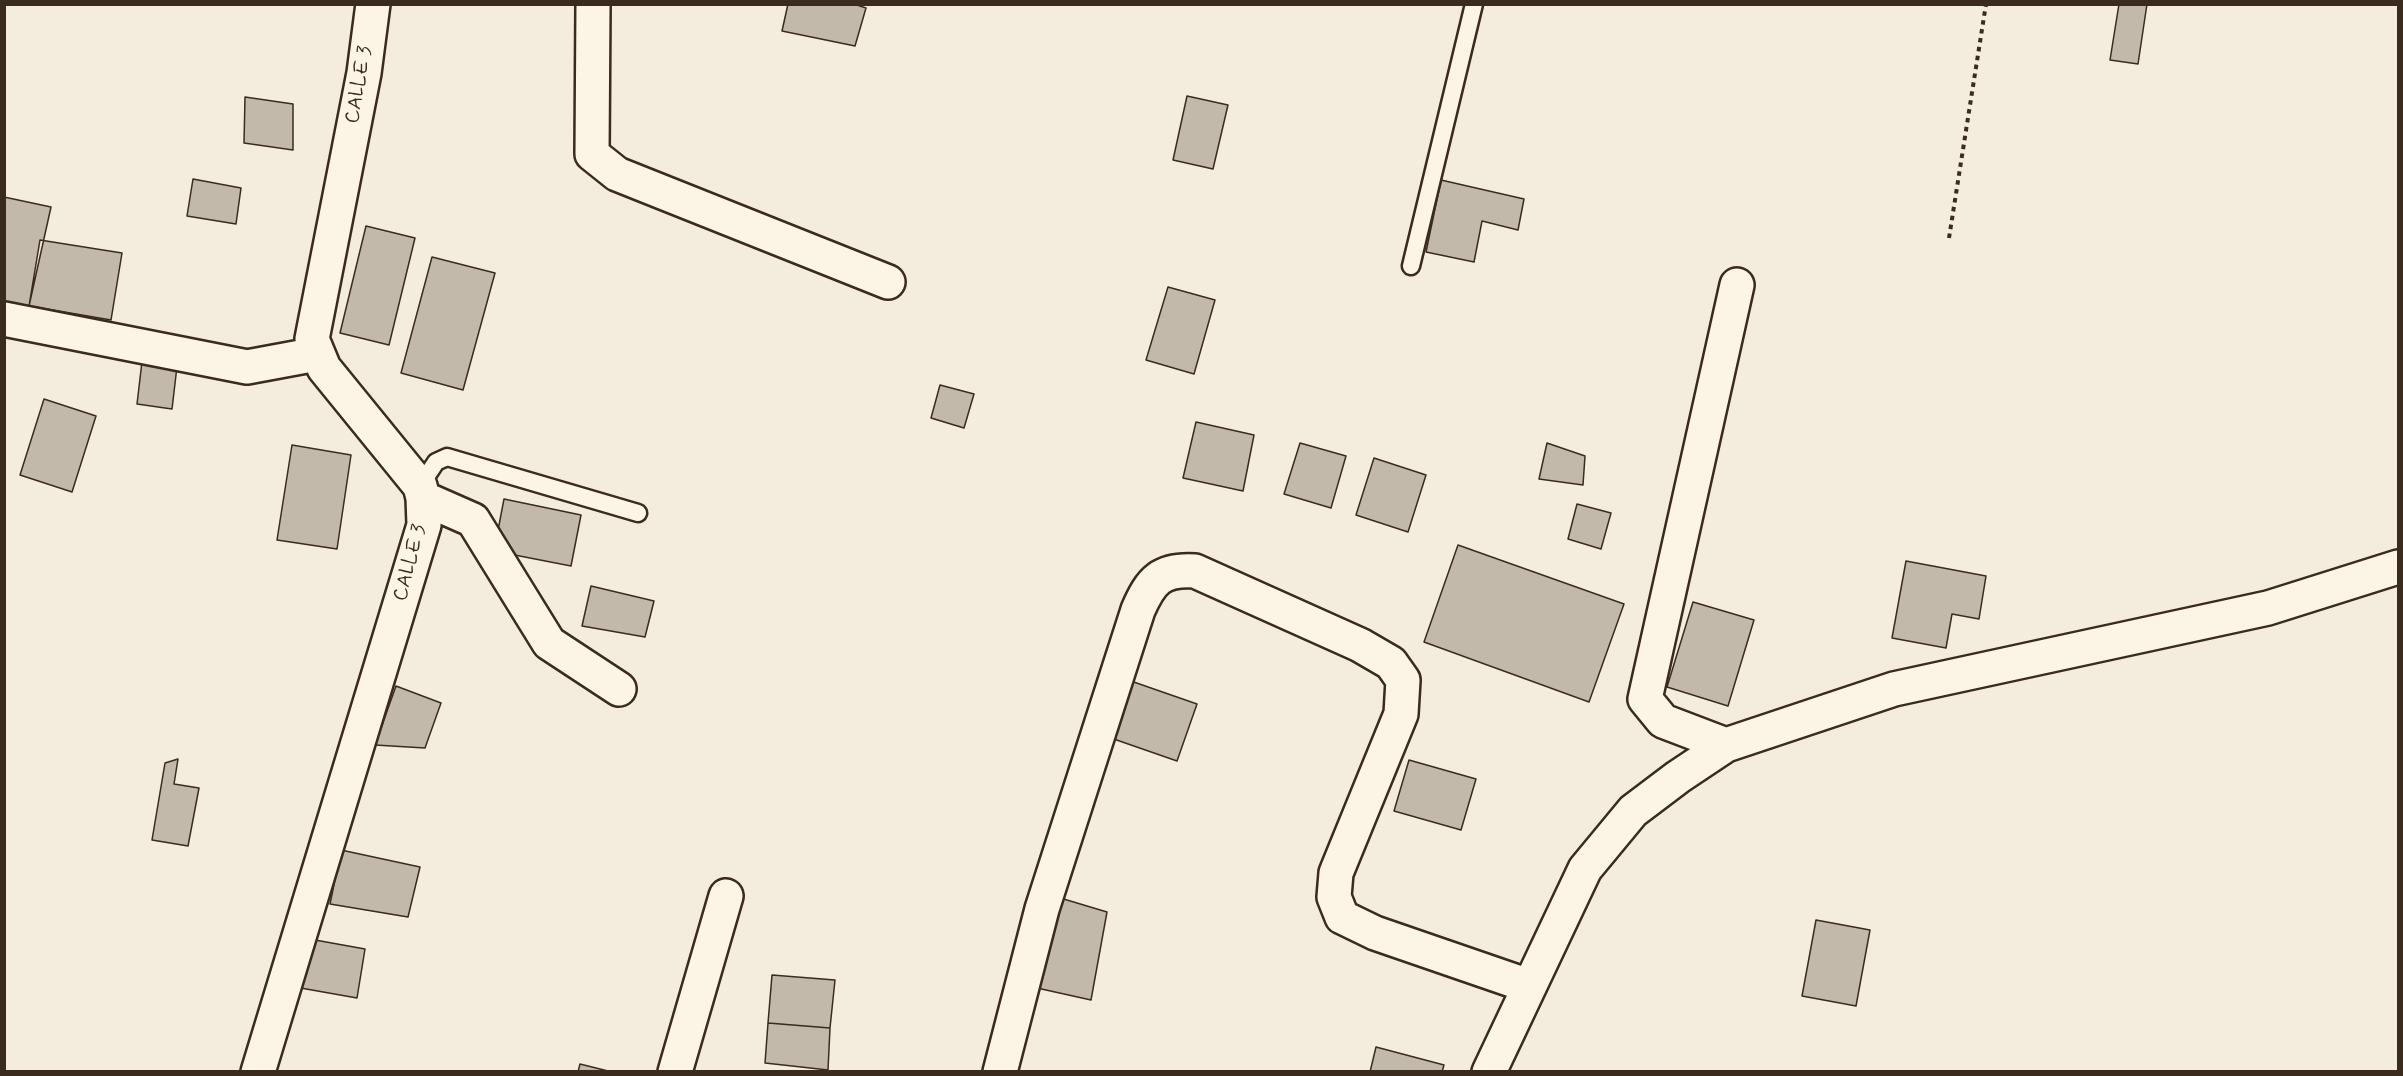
<!DOCTYPE html>
<html>
<head>
<meta charset="utf-8">
<style>
	body { margin:0 }
	#map { position:relative; width:2403px; height:1076px; overflow:hidden; background:#f4eddd; font-family:Mynerve,sans-serif }
	canvas { display:block }
	.frame { position:absolute; inset:0; border:6px solid #3b2a1e; pointer-events:none }
</style>
</head>
<body>
<div id="map">
<canvas width="2403" height="1076"></canvas>
<div class="frame"></div>
</div>
<script>
const context = document.querySelector('canvas').getContext('2d');
context.lineJoin = 'round';
function paint(path, color) {
  context.fillStyle = color;
  context.fill(path, 'evenodd');
}
function stroke(path, color, width, dash) {
  context.strokeStyle = color;
  context.lineWidth = width;
  context.lineCap = dash ? 'butt' : 'round';
  context.setLineDash(dash || []);
  context.stroke(path);
}
function drawText(font, color, halo, rows, align = 'center') {
  context.font = font + ' Mynerve,sans-serif';
  context.lineWidth = 5;
  context.setLineDash([]);
  context.textBaseline = 'middle';
  context.strokeStyle = halo;
  context.fillStyle = color;
  for (const [text, x, y, turn = 0] of rows) {
    context.save();
    context.translate(x, y);
    context.rotate((+turn || 0) * Math.PI / 180);
    context.textAlign = isNaN(turn) ? turn : align;
    if (halo) context.strokeText(text, 0, 0);
    context.fillText(text, 0, 0);
    context.restore();
  }
}
const building = new Path2D(`
	M788 4H854L866 8 855 46 782 31Z
	M2119 4H2147L2138 64 2110 60Z
	M1187 96 1228 105 1213 169 1173 160Z
	M245 97 293 104V150L244 143Z
	M193 179 241 188 236 224 187 216Z
	M1441 180 1524 199 1518 230 1482 221 1474 262 1426 252Z
	M4 197 51 207 29 306 4 301Z
	M366 226 415 238 389 345 340 333Z
	M40 240 122 253 111 320 29 306Z
	M432 257 495 273 463 390 401 373Z
	M1168 287 1215 300 1194 374 1146 360Z
	M143 353 178 358 172 409 137 404Z
	M940 385 974 394 964 428 931 418Z
	M44 399 96 416 72 492 20 475Z
	M1196 422 1254 435 1243 491 1183 478Z
	M1300 443 1346 456 1331 508 1284 494Z
	M1547 443 1585 456 1583 485 1539 479Z
	M292 445 351 455 337 549 277 540Z
	M1374 458 1426 475 1408 532 1356 515Z
	M504 499 581 515 571 566 494 551Z
	M1577 504 1611 513 1601 549 1568 539Z
	M1458 545 1624 604 1589 702 1424 642Z
	M1906 561 1986 576 1979 619 1952 614 1946 648 1892 638Z
	M591 586 654 601 645 637 582 626Z
	M1693 602 1754 620 1728 706 1667 687Z
	M1128 680 1197 704 1177 761 1108 737Z
	M396 686 441 703 425 748 375 745Z
	M178 759 174 784 199 788 188 846 152 840 165 763Z
	M1409 760 1476 779 1461 830 1394 811Z
	M341 850 420 867 408 917 330 904Z
	M1057 897 1107 912 1091 1000 1037 988Z
	M1816 920 1870 930 1856 1006 1802 996Z
	M304 938 365 949 357 998 295 987Z
	M772 975 835 980 830 1028 768 1023Z
	M768 1023 830 1028 828 1070 765 1063Z
	M1376 1047 1444 1065 1442 1072H1370Z
	M580 1064 612 1072H578Z`);
paint(building, '#c3b9aa');
stroke(building, '#3b2a1e', 1.5);
const lane = new Path2D(`
	M1411 266 1474 4
	M420 486 436 462 447 457 638 513`);
const street = new Path2D(`
	M593 4 592 154 617 174 888 282
	M4 319 247 367 317 354
	M423 498 473 520 549 643 619 689
	M1726 745 1663 721 1645 699 1737 285
	M258 1072 424 525 423 498 420 486 324 368 312 339 364 73 373 4
	M675 1072 726 896
	M1000 1072 1042 909 1138 610C1151 580 1161 569 1195 571L1360 645 1391 663 1403 680 1401 714 1336 873 1334 897 1342 917 1375 933 1529 986
	M1489 1072 1585 869 1633 811 1678 777 1726 745 1894 689 2268 608 2398 567`);
stroke(lane, '#3b2a1e', 21);
stroke(street, '#3b2a1e', 38);
stroke(new Path2D(`
	M1949 238 1986 4`), '#3b2a1e', 4, [4.5, 4.5]);
stroke(lane, '#fcf5e5', 16);
stroke(street, '#fcf5e5', 33);
drawText('20px', '#3b2a1e', '#fcf5e5', [
	["CALLE 3",360,85,-80],
	["CALLE 3",411,563,-75]
]);
</script>
</body>
</html>
